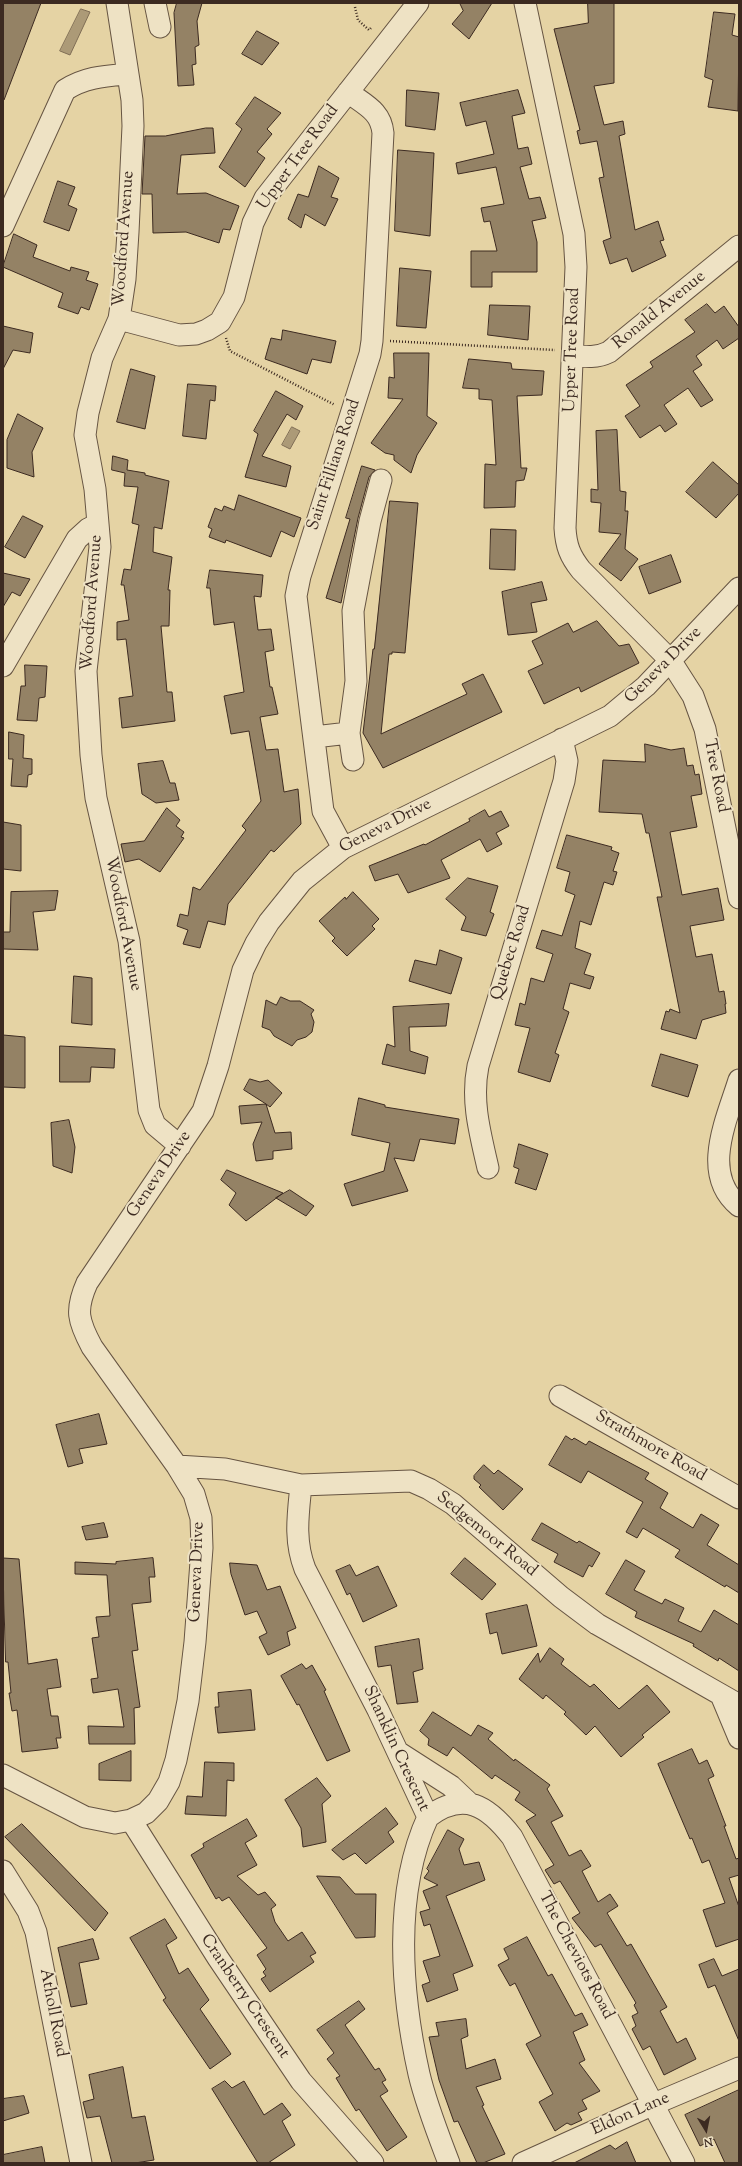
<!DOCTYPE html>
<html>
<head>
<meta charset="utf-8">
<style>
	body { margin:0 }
	#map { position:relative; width:742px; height:2166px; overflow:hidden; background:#e5d3a4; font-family:"Sorts Mill Goudy",serif }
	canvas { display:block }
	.frame { position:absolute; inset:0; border:4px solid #3c2a21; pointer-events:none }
	.north { position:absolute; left:686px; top:2110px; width:40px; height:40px; -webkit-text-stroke:3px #eee2c4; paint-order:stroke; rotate:170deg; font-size:11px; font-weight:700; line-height:16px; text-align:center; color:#3c2a21 }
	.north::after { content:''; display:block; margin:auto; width:14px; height:18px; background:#3c2a21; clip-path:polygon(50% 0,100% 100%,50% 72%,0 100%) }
</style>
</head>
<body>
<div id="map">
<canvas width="742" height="2166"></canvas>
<div class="frame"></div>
<div class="north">N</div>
</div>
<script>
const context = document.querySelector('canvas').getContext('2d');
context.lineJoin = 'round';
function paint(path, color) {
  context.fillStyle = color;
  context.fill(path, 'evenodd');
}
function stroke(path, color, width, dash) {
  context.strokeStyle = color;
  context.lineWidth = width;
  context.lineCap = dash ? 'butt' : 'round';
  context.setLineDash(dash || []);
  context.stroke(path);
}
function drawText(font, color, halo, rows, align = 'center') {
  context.font = font + ' "Sorts Mill Goudy",serif';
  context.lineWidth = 4;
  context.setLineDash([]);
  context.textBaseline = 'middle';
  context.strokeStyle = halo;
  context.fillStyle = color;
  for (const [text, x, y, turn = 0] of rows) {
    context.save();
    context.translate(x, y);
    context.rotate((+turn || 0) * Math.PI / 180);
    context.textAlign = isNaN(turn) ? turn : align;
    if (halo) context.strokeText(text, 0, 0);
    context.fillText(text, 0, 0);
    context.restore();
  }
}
const water = new Path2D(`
	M81 9 90 12 70 55 60 51Z
	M292 427 300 431 290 449 282 445Z`);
paint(water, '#ac9a77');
stroke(water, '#7f6d55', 1);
const building = new Path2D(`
	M3 3H41L4 100 3 99Z
	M177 3H202L197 21 199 45 195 47 196 64 192 65 194 85 178 86 174 13Z
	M460 3H492L469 39 452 24 463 11Z
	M588 3H614V83L594 86 604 125 623 121 625 134 619 136 635 230 658 221 664 240 660 241 666 256 632 272 627 258 610 264 603 241 611 238 599 178 604 177 597 141 580 144 577 131 580 130 554 29 588 23Z
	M714 12 735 14 732 35 739 37 738 111 708 107 713 80 705 77Z
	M257 31 279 43 262 65 242 54Z
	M407 90 439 93 435 130 406 126Z
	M518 90 525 113 512 116 518 149 528 147 532 164 520 167 529 199 540 197 546 218 532 221 537 242V272H492V287H471V251H497L490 221 484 222 481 208 504 204 496 167 458 174 456 163 494 154 486 121 466 126 460 103Z
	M255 97 281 113 267 129 272 134 257 152 265 158 245 187 219 167 242 129 236 124Z
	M206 128H213L215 153 181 155 177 194 206 193 239 206 230 230 223 229 219 243 186 232 153 233 152 194H142L145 136H165Z
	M398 150 434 153 430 236 395 231Z
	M319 166 339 178 331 197 338 199 325 226 305 214 301 228 288 219 298 194 308 197Z
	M58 181 75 187 68 205 77 209 69 231 44 222Z
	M14 234 37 245 33 257 70 271 71 267 89 272 86 280 98 284 89 310 81 307 78 314 58 307 63 293 3 267Z
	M400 268 431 271 426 328 397 326Z
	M707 304 715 313 724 306 739 327V338L723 349 717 340 696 356 702 365 693 371 713 400 701 407 688 388 664 405 677 424 665 432 660 425 640 438 625 416 640 406 626 385 653 367 650 362 695 332 685 320Z
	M490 305 530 306 528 340 488 335Z
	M3 326 33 333 30 353 13 350 3 369Z
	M283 330 336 341 331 363 312 359 307 374 265 359 271 338 281 340Z
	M394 353H429L427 416 437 423 417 455 411 473 394 460V455L385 453 371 443 403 399 388 398 389 377 394 378Z
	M469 359 511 363 512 369 544 371 542 395 517 396 521 468H527L524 480 516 481 515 507 484 508 485 464 496 465 492 400 479 399V389L463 388Z
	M131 369 155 376 145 429 117 422Z
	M188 384 216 386 215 401 210 400 206 439 183 436Z
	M276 391 303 406 296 420 287 414 262 456 291 466 286 487 245 477 258 434 254 431Z
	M18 414 43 428 32 452 34 477 7 468V440Z
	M617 430 620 491 626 492 625 511H628L625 549 638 559 621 581 599 564 621 534 599 532 601 503 591 502V489L598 490 596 431Z
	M113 456 128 460 127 470 145 473V475L169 481 162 529 154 527 153 552 172 557 168 590H170L169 626H161L167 692H172L175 721 122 728 119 698 133 696 126 639 117 640V622L129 620 124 585H121L124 569 131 570 139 525 132 523 138 487 124 486 125 473 112 470Z
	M713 462 739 485V493L716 518 686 492Z
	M362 466 375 470 369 477 358 518 341 603 326 598 350 519 346 518Z
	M239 495 301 518 294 537 281 531 271 557 226 540 225 543 209 537 212 529 208 527 215 508 222 511 224 506 234 510Z
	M390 501 418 503 405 653 392 652V654H389L381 734 467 694 462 684 483 674 502 712 383 768 363 733 373 649H374Z
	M23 516 43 526 25 558 5 547Z
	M491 529 516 530 515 570 490 569Z
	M671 555 681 582 649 594 639 567Z
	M210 570 263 575 261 597 254 596 258 630 271 629 274 650 265 652 270 687H272L278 714 260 717 266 750 278 749 284 792 298 789 301 824 274 852 271 850 228 904 225 925 208 921 200 948 183 944 188 930 177 926 180 914 188 916 193 887 200 890 246 830 242 826 261 801 249 731 231 734 224 696 244 692 234 622 214 625 210 588H207Z
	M3 573 30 579 20 596 12 592 3 607Z
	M542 582 547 600 531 603 537 632 508 635 502 592Z
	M597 621 619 646 629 644 639 663 581 692 579 687 544 704 528 671 543 664 532 641 568 623 573 632Z
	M25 665 47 666 45 697 39 698 37 721 17 720 21 686H25Z
	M9 732 24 735 23 758 32 759V774L28 775 27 787 11 786 13 759H9Z
	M645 744 671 750 684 748 687 766 693 765 695 775 699 774 702 794 691 796 697 827 670 832 682 895 718 888 724 920 690 926 696 957 712 954 719 992 724 991 726 1004H725L726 1013 702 1020 696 1039 661 1029 666 1011 669 1012 670 1009 680 1013 657 897H662L649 833H646L642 814 599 812 603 760 645 762Z
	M163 761 170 783H175L179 800 156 803 142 794 138 764Z
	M167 808 180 820 176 826 184 832 181 837 184 838 160 872 139 859 125 862 121 844 144 841Z
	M485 810 489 817 501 811 509 826 496 833 502 844 487 852 480 839 441 860 450 878 408 893 398 874 375 881 369 866 424 844 425 845 470 821 469 819Z
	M3 822 21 825V871L3 869Z
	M567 835 612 847 611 850 619 853 613 871 617 872 613 885 604 882 591 925 580 921 575 948 591 954 584 974 594 977 590 989 570 983 563 1009 569 1012 555 1053 559 1055 550 1082 518 1072 530 1028 515 1025 520 1003 525 1005 531 978 544 982 553 954 536 948 542 930 562 936 575 895 565 891 570 872 557 868Z
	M468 878 498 886 490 912 494 914 486 936 461 930 466 917 446 899Z
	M58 891 55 910 33 912 38 950 3 949V932H10L11 892Z
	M353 892 379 919 372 926 375 929 347 956 332 941 335 938 319 921 345 897 346 899Z
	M440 950 462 958 451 994 409 981 415 960 436 965Z
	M74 976 92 978V1025L72 1023Z
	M281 997 290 1001H300L314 1010 311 1014 314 1022 312 1032 306 1037 297 1040 292 1046 274 1036 270 1030 262 1027 266 1000 276 1005Z
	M449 1004 446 1026 409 1027 410 1051 428 1057 425 1074 382 1064 387 1044 395 1047 393 1007Z
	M3 1035 25 1037V1088L3 1087Z
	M60 1046 115 1049 114 1068 91 1067 90 1082H60Z
	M661 1054 698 1065 688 1097 652 1086Z
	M250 1079 260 1082 268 1080 282 1093 270 1107 266 1104 275 1133 291 1132 292 1149 273 1151V1159L256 1161 253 1144 262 1122 241 1124 239 1106 266 1104 244 1090Z
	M359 1098 385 1105V1107L459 1119 455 1144 420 1139 414 1161 394 1158 408 1191 352 1206 344 1184 384 1171 390 1143 352 1135Z
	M69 1120 75 1147 72 1173 53 1166 51 1123Z
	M519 1144 548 1154 536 1190 515 1183 519 1169 514 1167Z
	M227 1170 283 1193 246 1221 229 1205 236 1193 221 1180Z
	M290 1190 314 1206 306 1216 276 1198Z
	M99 1414 107 1444 79 1449 83 1463 68 1467 56 1425Z
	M566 1436 572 1440 574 1438 586 1445 589 1441 649 1473 645 1479 668 1493 660 1508 693 1528 701 1514 719 1525 707 1545 739 1565V1593L726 1585 725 1587 675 1557 680 1550 643 1528 637 1538 626 1532 643 1502 588 1471 581 1483 549 1465Z
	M484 1465 494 1474 498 1470 523 1489 503 1510 479 1487 481 1485 474 1479V1476Z
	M104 1523 108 1537 86 1540 82 1527Z
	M542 1523 577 1543 579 1541 600 1553 592 1567 589 1565 583 1577 554 1562 558 1554 532 1540Z
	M3 1558 19 1559 28 1664 57 1659 61 1687 47 1689 51 1716H58L61 1738H56L58 1748 22 1752 17 1710 12 1711 9 1693H11L8 1662H6Z
	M153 1558 155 1577H149L151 1602 132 1604 138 1650 132 1651 140 1707 134 1708 135 1744H89L88 1726 124 1727 118 1689 93 1693 91 1679 98 1678 92 1638 99 1637 96 1617 110 1616 107 1575 75 1574V1562L116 1564V1562Z
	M465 1558 496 1584 482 1600 451 1574Z
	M626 1560 645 1571 634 1590 662 1604 665 1599 684 1608 678 1621 701 1632 714 1610 739 1625V1671L719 1658 718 1661 693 1646 694 1644 635 1617 637 1612 606 1594Z
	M230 1563 257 1565 267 1590 280 1586 296 1628 287 1632 290 1645 268 1655 259 1637 267 1633 257 1611 245 1615 231 1574Z
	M350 1565 356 1576 378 1566 397 1606 363 1622 350 1593 347 1595 336 1571Z
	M527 1605 537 1646 502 1654 497 1632 490 1634 486 1614Z
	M419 1639 423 1669 413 1672 418 1702 397 1704 391 1665 378 1667 375 1647Z
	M550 1648 564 1659 561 1664 590 1687 594 1684 619 1709 647 1685 670 1712 642 1735 644 1737 621 1757 595 1726 586 1735 564 1714 566 1712 546 1695 543 1699 519 1679 538 1653 540 1662Z
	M302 1664 306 1669 312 1665 326 1690 324 1691 350 1751 327 1761 299 1704 297 1705 281 1676Z
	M251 1690 255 1730 218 1733 215 1707H219L218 1693Z
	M433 1712 471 1736 478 1725 493 1733 488 1739 514 1761 515 1759 550 1785 547 1789 563 1816 551 1822 569 1856 581 1850 591 1866 582 1871 598 1902 610 1894 618 1906 607 1913 627 1946 631 1944 667 2007 660 2011 677 2043 686 2038 696 2059 664 2075 650 2046 643 2050 632 2029 636 2026 632 2016 638 2013 634 2005 636 2003 601 1944 595 1947 572 1918 580 1913 560 1881 554 1884 545 1870 554 1865 526 1821 536 1815 515 1800 520 1792 495 1775 492 1779 453 1747 447 1756 428 1745 429 1739 420 1731Z
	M692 1749 699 1764 707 1760 714 1776 708 1779 726 1826H724L736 1859 739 1858V1875L729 1878 739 1907V1939L716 1947 703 1910 725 1903 709 1860 702 1863 692 1838 690 1839 658 1764Z
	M131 1751V1781L99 1780V1764Z
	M205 1762 234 1763V1781L227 1780 226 1816 185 1814 187 1796 202 1797Z
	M317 1778 331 1796 322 1804 326 1842 303 1847 301 1828 285 1800Z
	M386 1808 398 1824 388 1832 394 1842 366 1864 355 1853 343 1860 332 1850Z
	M247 1819 257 1836 245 1843 257 1865 237 1876 258 1895 265 1892 276 1905 271 1909 275 1922 288 1941 302 1932 316 1953 310 1956 314 1962 270 1992 261 1979 266 1976 263 1972 266 1969 257 1955 267 1948 229 1897 222 1901 219 1897 216 1899 191 1855 204 1847 203 1844Z
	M22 1824 108 1913 95 1931 5 1837Z
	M448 1830 464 1839 459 1849 464 1865 479 1862 485 1880 446 1896 473 1966 453 1974 458 1990 427 2002 422 1985 430 1982 423 1961 440 1956 430 1924 424 1926 420 1912 430 1909 423 1891 438 1885 424 1878 429 1871 427 1869Z
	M317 1876 340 1877 355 1894H376L375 1937 356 1938Z
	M165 1919 177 1938 166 1945 179 1974 188 1968 209 2000 200 2009 231 2054 210 2069 163 2000 166 1998 130 1938Z
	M527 1937 548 1976 552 1974 575 2016 582 2013 588 2025 573 2032 585 2060 579 2063 600 2091 582 2100 587 2109 578 2113 582 2120 571 2125 567 2123 555 2131 539 2102 553 2094 526 2044 541 2036 515 1983 510 1986 498 1965 509 1959 504 1949Z
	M93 1939 99 1959 79 1963 87 2004 71 2007 58 1948Z
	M714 1959 722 1976 739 1969V2041L715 1985 708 1988 699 1965Z
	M359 2001 365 2009 345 2025 375 2070 379 2068 386 2080 382 2082 388 2091 380 2096 407 2137 387 2151 359 2109 356 2111 336 2078 340 2076 327 2059 334 2053 317 2030Z
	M466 2019 468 2036 461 2039 466 2069 495 2059 501 2079 476 2087 484 2105 482 2106 505 2154 483 2163H477L458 2121 454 2122 439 2080 429 2037 439 2036 436 2023Z
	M123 2067 132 2118 145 2116 154 2160 135 2163H112L100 2116 87 2118 83 2102 94 2099 89 2075Z
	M225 2081 232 2088 244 2081 264 2115 282 2103 291 2115 282 2121 295 2145 268 2163H258L212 2089Z
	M739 2090V2163H725L714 2139 700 2146 685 2115Z
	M24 2096 29 2113 3 2121V2099Z
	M627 2142 636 2163H574L610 2145 615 2149Z
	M42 2147 45 2163H3V2155Z`);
paint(building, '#948265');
stroke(building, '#3c2a21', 1);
const minor = new Path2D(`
	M117 3 132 100 133 126 128 232 125 279 119 319 102 358 88 413 85 435 95 489 100 547 86 671 91 755 96 798 129 941 149 1110 155 1125 180 1146
	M155 3 160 27
	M525 3 574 234 576 267 565 528C566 546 570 556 581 570L670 660 693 696 705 729 739 898
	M3 226 65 90C85 77 105 76 128 74
	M119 319 179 335 196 334 207 330 220 322 234 297 253 223 265 198 418 3
	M573 355C586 357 597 358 609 352L739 246
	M3 666 77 539 88 529 98 524
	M314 737 349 733
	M353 760 349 733 356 681 353 611 370 521 381 480
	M343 848 323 811 296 596 300 576 370 354 372 341 383 133C381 111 365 105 348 92
	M739 1080C727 1119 700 1174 739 1206
	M488 1168C480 1133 471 1101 478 1066L564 781 567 761 562 739
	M560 1396 739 1498
	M177 1466 225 1469 301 1485 411 1481 429 1489 453 1504 561 1597 597 1624 739 1705
	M301 1485C298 1515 294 1541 305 1569L378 1710 428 1817C393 1893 401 1993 419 2074 426 2104 438 2134 449 2163
	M721 1695 739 1738
	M398 1752 451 1786 469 1803
	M3 1775 85 1817 115 1823 131 1820 146 1813 158 1801 169 1782 176 1760 188 1701 195 1642 202 1548 201 1518 194 1494 177 1466 92 1347C78 1321 75 1310 87 1283L203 1111 218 1066 243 970 256 943 269 922 302 881 343 848 610 716 646 686 739 588
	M428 1817C464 1790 488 1806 512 1837L684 2163
	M131 1820 218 1958 301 2081 373 2163
	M3 1871 28 1911 36 1932 81 2163
	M523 2163 654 2104 739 2068`);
stroke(minor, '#665442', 23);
stroke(new Path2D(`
	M355 7 358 20 369 30 372 27
	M226 338 230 351 335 405
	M390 341 555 350`), '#3c2a21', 2.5, [1, 2]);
stroke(minor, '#eee2c4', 21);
drawText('17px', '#3c2a21', '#eee2c4', [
	["Upper Tree Road",299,158,-54],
	["Woodford Avenue",125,239,-86],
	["Ronald Avenue",660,311,-39],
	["Upper Tree Road",573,350,-88],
	["Saint Fillians Road",335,465,-72],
	["Woodford Avenue",93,603,-86],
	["Geneva Drive",664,666,-45],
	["Tree Road",715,776,79],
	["Geneva Drive",386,827,-27],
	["Woodford Avenue",122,924,79],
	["Quebec Road",512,953,-73],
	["Geneva Drive",160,1175,-56],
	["Strathmore Road",650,1447,30],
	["Sedgemoor Road",486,1535,39],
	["Geneva Drive",198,1572,-88],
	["Shanklin Crescent",395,1749,65],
	["The Cheviots Road",575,1956,62],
	["Cranberry Crescent",244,1997,56],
	["Atholl Road",52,2013,79],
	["Eldon Lane",631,2115,-24]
]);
</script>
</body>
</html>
